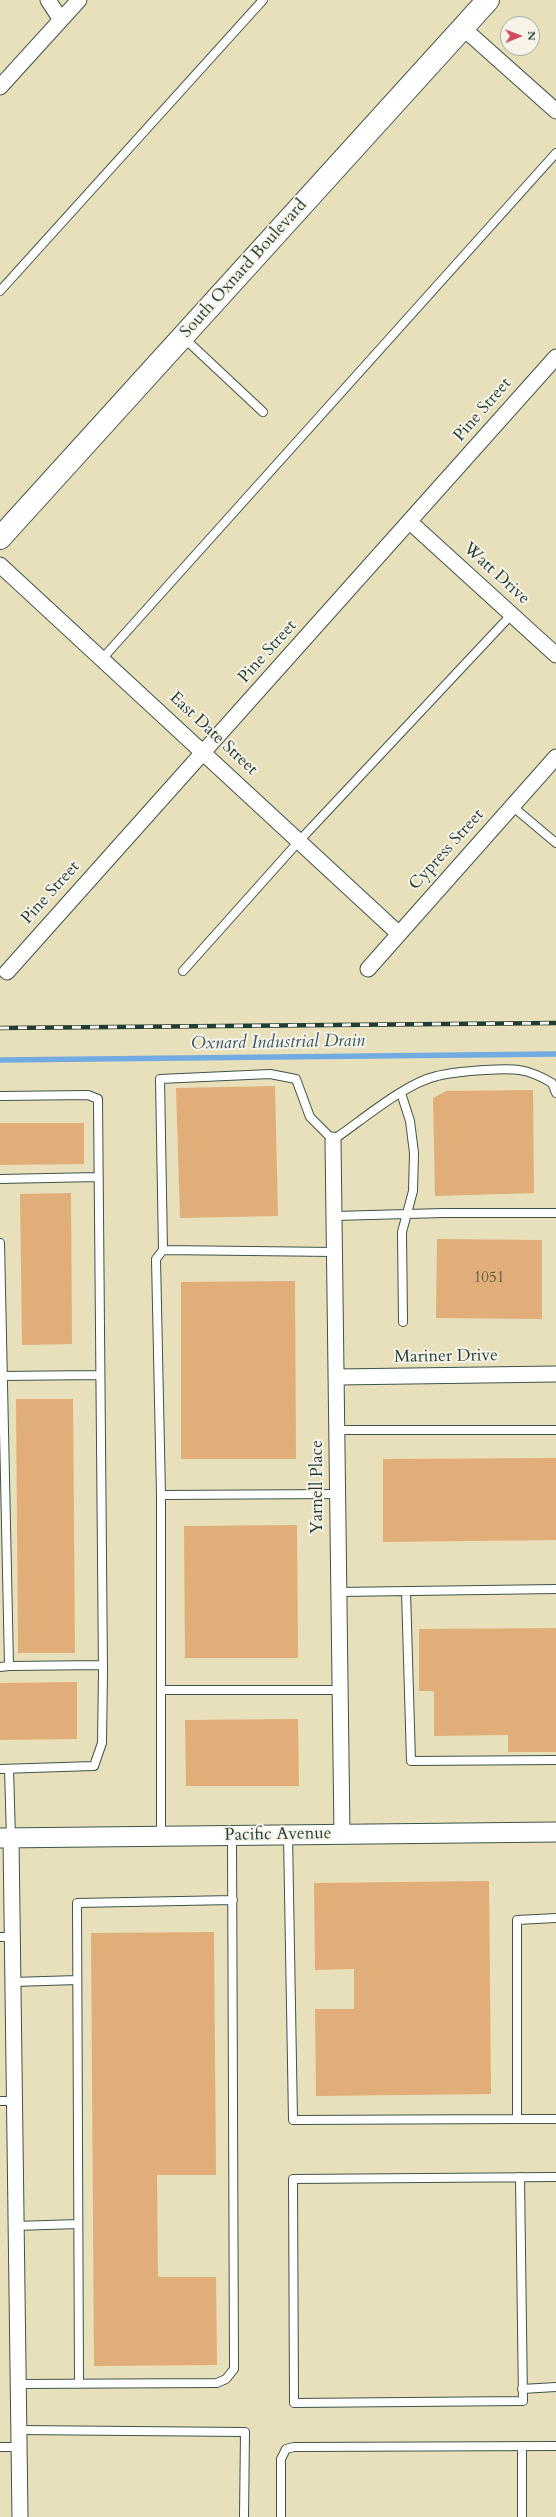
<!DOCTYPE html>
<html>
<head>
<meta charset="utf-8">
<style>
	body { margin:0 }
	#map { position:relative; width:556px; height:2517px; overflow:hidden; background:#e8e0bb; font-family:Cardo,serif }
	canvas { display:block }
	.north { position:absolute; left:500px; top:16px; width:40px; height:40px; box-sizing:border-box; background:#f7f3e8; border:1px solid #a1aaa0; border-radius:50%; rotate:89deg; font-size:11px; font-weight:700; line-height:16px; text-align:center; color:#1f3d34 }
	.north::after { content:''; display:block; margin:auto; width:14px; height:18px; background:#d1495b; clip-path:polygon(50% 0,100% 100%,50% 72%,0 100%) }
</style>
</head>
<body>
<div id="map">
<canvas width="556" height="2517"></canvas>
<div class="north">N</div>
</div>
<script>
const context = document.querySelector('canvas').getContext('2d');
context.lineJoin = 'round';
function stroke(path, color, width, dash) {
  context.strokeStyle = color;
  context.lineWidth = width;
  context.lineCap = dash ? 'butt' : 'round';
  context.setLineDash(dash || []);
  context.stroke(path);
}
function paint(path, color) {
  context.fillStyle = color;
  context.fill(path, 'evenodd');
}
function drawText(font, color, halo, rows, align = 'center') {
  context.font = font + ' Cardo,serif';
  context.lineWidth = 4;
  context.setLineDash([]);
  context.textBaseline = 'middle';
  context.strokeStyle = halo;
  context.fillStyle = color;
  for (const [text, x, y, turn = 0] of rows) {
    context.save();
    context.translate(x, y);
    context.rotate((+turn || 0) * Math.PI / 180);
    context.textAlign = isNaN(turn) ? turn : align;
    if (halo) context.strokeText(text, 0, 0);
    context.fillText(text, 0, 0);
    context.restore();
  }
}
stroke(new Path2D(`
	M0 1060 556 1054`), '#72abe2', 5.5);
paint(new Path2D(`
	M275 1086 278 1216 180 1218 176 1088Z
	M533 1090 534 1193 435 1196 433 1098 446 1091Z
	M0 1123H84V1164L0 1165Z
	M71 1193 72 1344 22 1345 20 1194Z
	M437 1239 542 1240V1319L436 1318Z
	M295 1281 296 1459H181V1282Z
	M16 1399H73L75 1653H18Z
	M556 1458V1540L383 1542V1459Z
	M297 1525 298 1658H185L184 1526Z
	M556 1628V1752H508V1735L434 1736V1691H419V1629Z
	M77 1682V1739L0 1740V1683Z
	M298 1719 299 1786H186L185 1720Z
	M489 1881 491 2094 316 2096 315 2009H354V1969L315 1970 314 1883Z
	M214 1932 216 2175H157L158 2277H216L217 2365 94 2366 91 1933Z`), '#e1ad78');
const service = new Path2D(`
	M0 291 263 0
	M183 337 263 412
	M102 659 556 153
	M512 806 556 843
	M183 971 300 840 512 614
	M401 1093 410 1121 414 1153 413 1191 402 1232 403 1322
	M0 1096 88 1095 98 1099 103 1672 102 1743 94 1766 0 1769
	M0 1179 98 1177
	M335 1216 443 1213H556
	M0 1243 9 1666 102 1665
	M163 1250 160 1079 270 1074 296 1079 310 1117 333 1140C361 1121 405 1083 437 1076 453 1072 469 1071 485 1070 514 1068 527 1068 552 1083L556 1093
	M335 1252 163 1250 156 1259 161 1495 338 1494
	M0 1376 100 1375
	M337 1430H556
	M161 1495V1690H339
	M406 1591 411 1761 556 1760
	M338 1592 556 1589
	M0 1667 9 1666
	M9 1769 11 1838
	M288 1835 293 2120 517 2119V1920L556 1918
	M161 1837V1690
	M0 1937H12
	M13 1982 77 1980
	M0 2101H14
	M517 2119H556
	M520 2177 523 2401 294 2403 293 2179 556 2177
	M15 2226 78 2224
	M18 2384 217 2383 226 2379 234 2369 232 1836
	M79 2384 77 1903 233 1900
	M522 2389 556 2387
	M18 2430 245 2432 244 2517
	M522 2446V2517
	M0 2447H19
	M281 2517V2459L286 2449 294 2447 556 2446`);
const minor = new Path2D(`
	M48 0 61 20
	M463 28 556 111
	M0 87 79 0
	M410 522 556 655
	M0 565 398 933
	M368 969 556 757
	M7 972 556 357
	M333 1140 342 1835
	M337 1377 556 1374
	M11 1838 20 2517`);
const tertiary = new Path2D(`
	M0 1838 556 1832`);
const primary = new Path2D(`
	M0 538 488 0`);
stroke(service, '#3d5548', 10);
stroke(minor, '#3d5548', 17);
stroke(tertiary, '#3d5548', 21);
stroke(primary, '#3d5548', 24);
stroke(service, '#fff', 8);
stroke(minor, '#fff', 15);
stroke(tertiary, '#fff', 19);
stroke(primary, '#fff', 22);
const rail = new Path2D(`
	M0 1028 556 1023`);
stroke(rail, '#1f3d34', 4.5);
stroke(rail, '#f7f3e8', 3, [9]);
drawText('15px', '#505945', null, [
	["1051",489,1279]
]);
drawText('17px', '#1f3d34', '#f7f3e8', [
	["South Oxnard Boulevard",244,269,-48],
	["Pine Street",483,410,-49],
	["Watt Drive",496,574,42],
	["Pine Street",268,652,-48],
	["East Date Street",213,734,43],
	["Cypress Street",447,850,-48],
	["Pine Street",51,893,-48],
	["Mariner Drive",446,1357,-1],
	["Yarnell Place",318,1487,-90],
	["Pacific Avenue",278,1835,-1]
]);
drawText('italic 18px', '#345860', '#f7f3e8', [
	["Oxnard Industrial Drain",278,1043,-1]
]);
</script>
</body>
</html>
